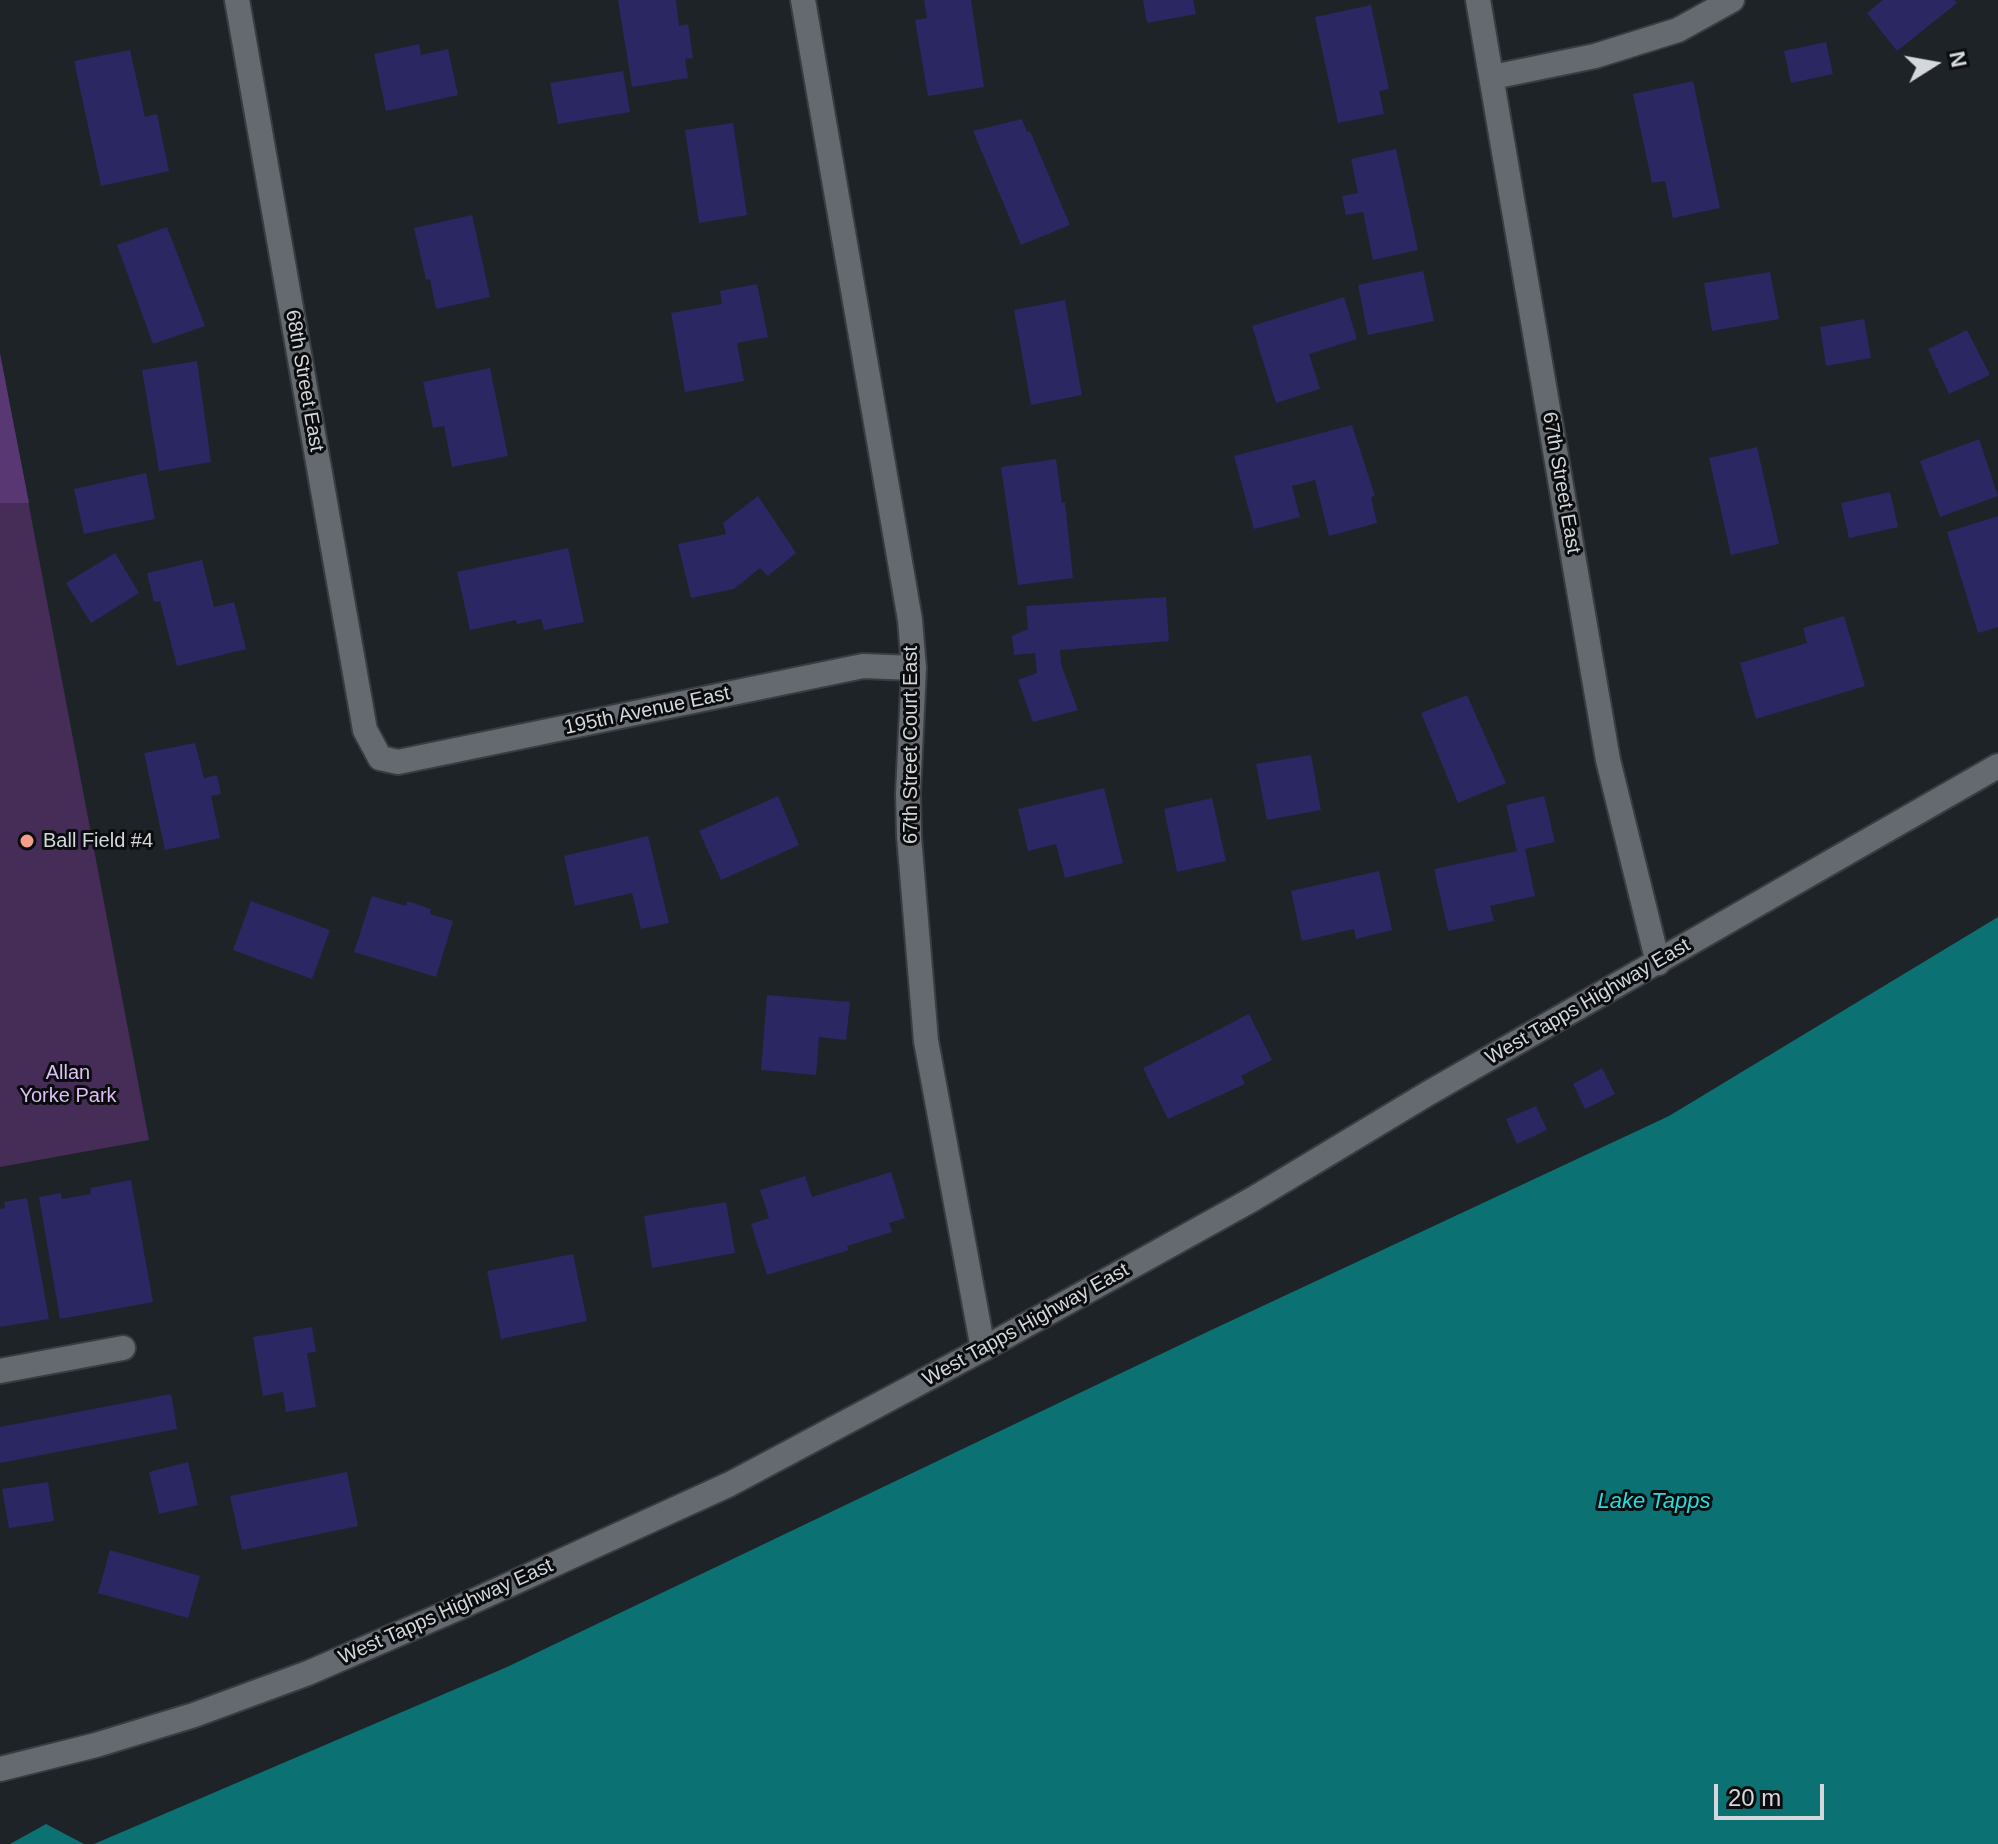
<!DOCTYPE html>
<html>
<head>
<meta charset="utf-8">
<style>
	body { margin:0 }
	#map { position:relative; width:1998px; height:1844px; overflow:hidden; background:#1e2328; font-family:Helvetica,sans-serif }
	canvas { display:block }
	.north { position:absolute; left:1894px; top:24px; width:80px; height:80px; -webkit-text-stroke:6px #0a0c0e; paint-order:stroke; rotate:79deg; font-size:22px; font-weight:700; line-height:32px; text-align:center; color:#d4d7db }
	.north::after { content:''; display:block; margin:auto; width:28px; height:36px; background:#d4d7db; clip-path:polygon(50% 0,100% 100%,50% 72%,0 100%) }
	.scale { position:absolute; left:1714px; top:1784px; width:110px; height:36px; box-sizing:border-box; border:4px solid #d4d7db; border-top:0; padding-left:10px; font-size:24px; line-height:28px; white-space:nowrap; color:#d4d7db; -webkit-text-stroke:6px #0a0c0e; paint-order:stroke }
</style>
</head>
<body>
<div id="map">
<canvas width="1998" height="1844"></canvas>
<div class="north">N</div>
<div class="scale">20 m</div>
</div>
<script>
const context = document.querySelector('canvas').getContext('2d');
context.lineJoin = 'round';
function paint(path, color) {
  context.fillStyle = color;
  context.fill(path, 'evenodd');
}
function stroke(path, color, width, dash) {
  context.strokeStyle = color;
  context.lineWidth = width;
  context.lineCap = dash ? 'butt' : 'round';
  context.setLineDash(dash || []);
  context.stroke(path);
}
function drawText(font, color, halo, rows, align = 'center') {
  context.font = font + ' Helvetica,sans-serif';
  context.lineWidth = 6;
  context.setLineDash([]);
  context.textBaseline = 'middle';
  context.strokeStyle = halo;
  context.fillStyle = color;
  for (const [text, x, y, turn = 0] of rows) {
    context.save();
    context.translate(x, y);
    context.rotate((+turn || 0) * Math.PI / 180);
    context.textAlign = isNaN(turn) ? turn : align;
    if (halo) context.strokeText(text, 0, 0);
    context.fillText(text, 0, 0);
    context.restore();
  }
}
paint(new Path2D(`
	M0 353 149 1140 0 1167Z`), '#452d58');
paint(new Path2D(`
	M0 354 29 503H0Z`), '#593773');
paint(new Path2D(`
	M1998 917V1844H94L507 1667 1207 1332 1669 1116Z
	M46 1824 84 1844H10Z`), '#0b7172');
paint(new Path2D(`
	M618 0H676L679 26 688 24 693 58 685 59 688 78 632 87Z
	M924 0H971L984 87 928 96 915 20 927 18Z
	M1143 0H1193L1196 14 1147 23Z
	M1883 0H1954L1957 3 1897 51 1867 13Z
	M1371 5 1389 89 1379 91 1384 114 1338 123 1315 17Z
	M1826 42 1833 74 1791 83 1784 51Z
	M419 44 421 55 448 49 458 95 386 111 374 54Z
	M130 50 145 117 157 114 169 171 101 186 74 61Z
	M623 71 630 112 558 124 550 83Z
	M1693 81 1720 208 1673 218 1665 181 1652 183 1633 94Z
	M1022 119 1027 132 1030 131 1070 225 1021 245 973 131Z
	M733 123 747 215 699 223 685 130Z
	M1396 149 1418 250 1373 260 1363 212 1346 215 1342 196 1358 193 1351 159Z
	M472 215 490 297 436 309 430 279 426 280 414 228Z
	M167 227 205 326 153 344 117 245Z
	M1423 271 1434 321 1368 335 1358 285Z
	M1770 272 1779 319 1712 331 1704 283Z
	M757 284 768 337 737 343 744 381 685 392 671 313 722 304 720 291Z
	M1344 297 1357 339 1309 354 1320 389 1276 403 1252 326Z
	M1065 300 1082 395 1031 405 1014 310Z
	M1864 319 1871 358 1826 366 1820 327Z
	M1967 330 1990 375 1949 394 1928 349Z
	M197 361 211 462 159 471 142 370Z
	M490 368 508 456 452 467 444 426 433 428 423 382Z
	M1352 425 1375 496 1371 497 1377 523 1329 536 1315 480 1292 486 1300 517 1254 529 1234 456Z
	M1979 439 1998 496 1940 517 1920 461Z
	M1757 447 1779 544 1731 555 1709 458Z
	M1056 459 1062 503 1065 502 1073 578 1018 585 1001 467Z
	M146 473 155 519 84 534 74 489Z
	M1890 492 1898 527 1849 538 1841 503Z
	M758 496 796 553 768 576 760 568 734 589 691 598 678 544 726 534 723 523Z
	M1998 516V627L1978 633 1947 532Z
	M568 548 584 622 544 630 541 619 517 624 516 620 470 630 457 572Z
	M115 553 139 593 91 623 66 583Z
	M202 560 214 607 234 602 246 649 177 666 160 601 154 602 147 573Z
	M1166 597 1169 641 1060 650 1061 664 1078 710 1033 722 1018 680 1037 673 1035 653 1014 655 1012 636 1028 629 1026 606Z
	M1844 616 1865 686 1756 719 1740 663 1807 643 1803 628Z
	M1467 695 1506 783 1458 803 1421 713Z
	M195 743 204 778 217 775 221 794 211 796 220 838 165 850 144 753Z
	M1311 755 1321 810 1267 820 1256 764Z
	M1104 788 1123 863 1065 878 1056 844 1028 851 1018 809Z
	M778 796 799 845 721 880 699 831Z
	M1544 796 1555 842 1525 849 1535 896 1490 906 1494 921 1448 931 1434 869 1517 851 1506 805Z
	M1212 798 1226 861 1177 872 1164 809Z
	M648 836 669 923 641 929 632 893 575 906 564 856Z
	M1379 871 1392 930 1356 939 1354 929 1302 941 1291 891Z
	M372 896 406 906 407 901 431 909 430 914 453 921 436 977 354 952Z
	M251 901 330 930 312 979 233 950Z
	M767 995 850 1002 846 1040 819 1037 816 1075 761 1070Z
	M1249 1014 1272 1060 1241 1076 1245 1084 1168 1119 1143 1068Z
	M1602 1068 1615 1094 1585 1109 1573 1084Z
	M1536 1106 1547 1130 1517 1144 1506 1119Z
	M891 1172 905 1218 889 1223 892 1232 847 1246 849 1250 767 1275 751 1224 769 1218 760 1190 805 1176 812 1197Z
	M131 1180 153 1302 60 1319 39 1197 61 1193 62 1199 91 1194 90 1188Z
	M27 1198 49 1319 0 1327V1209L5 1208 4 1202Z
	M726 1202 735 1253 652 1268 644 1216Z
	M573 1254 587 1321 501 1339 487 1271Z
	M312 1327 316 1352 307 1353 316 1407 286 1412 283 1392 263 1396 253 1337Z
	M171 1394 177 1429 0 1463V1427Z
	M188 1462 198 1505 159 1514 149 1472Z
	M347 1472 358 1526 242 1550 230 1496Z
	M48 1482 54 1521 9 1528 2 1489Z
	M110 1550 200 1576 188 1618 98 1593Z`), '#2a2763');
const minor = new Path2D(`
	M237 0 365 730 380 758 398 762 863 666 914 668
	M803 0 910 620 914 668 908 793 909 836 926 1041 983 1349
	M1478 0 1608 760 1658 963
	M1493 77 1595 56 1678 30 1732 0
	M0 1371 123 1348`);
const tertiary = new Path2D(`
	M0 1769 96 1745 194 1715 308 1673 456 1609 730 1484 983 1349 1253 1199 1427 1094 1998 766`);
stroke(minor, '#393d41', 28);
stroke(tertiary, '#393d41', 28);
stroke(minor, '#646a70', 24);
stroke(tertiary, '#646a70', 24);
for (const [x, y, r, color] of [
	[27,841,8,"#f49d8a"]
]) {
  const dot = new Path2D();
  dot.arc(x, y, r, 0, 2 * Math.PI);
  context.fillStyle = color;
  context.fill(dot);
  stroke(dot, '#0a0c0e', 3);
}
drawText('20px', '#d4d7db', '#0a0c0e', [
	["68th Street East",304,381,80],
	["67th Street East",1561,483,80],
	["195th Avenue East",647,711,-12],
	["67th Street Court East",911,745,-90],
	["West Tapps Highway East",1588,1002,-30],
	["West Tapps Highway East",1026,1325,-29],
	["West Tapps Highway East",446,1612,-24]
]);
drawText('20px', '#d4d7db', '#0a0c0e', [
	["Ball Field #4",43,841]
], 'left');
drawText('20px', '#dcbff5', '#0a0c0e', [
	["Allan",68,1073],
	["Yorke Park",68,1096]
]);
drawText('italic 22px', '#29dddf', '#0a0c0e', [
	["Lake Tapps",1654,1502]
]);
</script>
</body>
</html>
